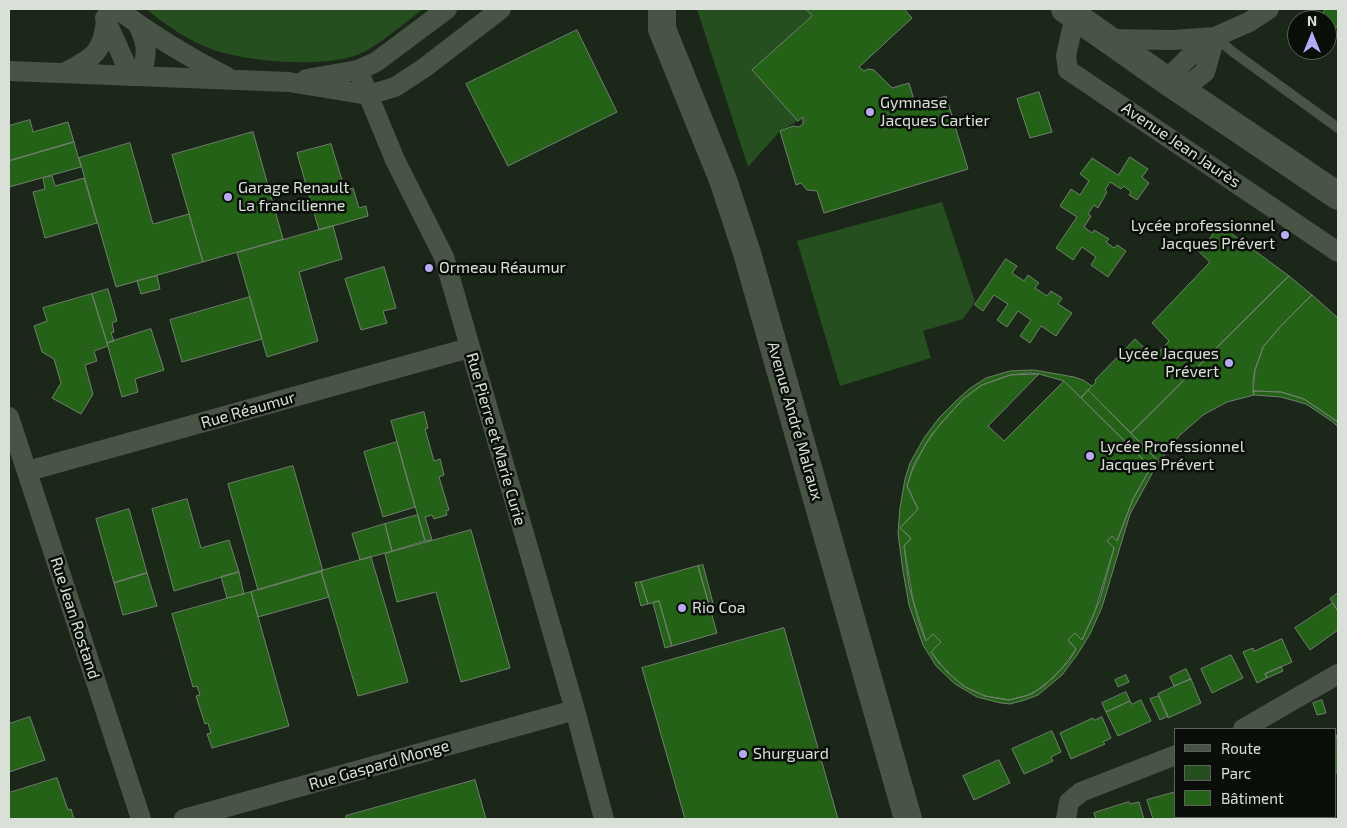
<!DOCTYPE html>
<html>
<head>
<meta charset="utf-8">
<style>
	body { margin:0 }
	#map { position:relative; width:1347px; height:828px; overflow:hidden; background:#1b2719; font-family:"Exo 2",sans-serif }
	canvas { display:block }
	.frame { position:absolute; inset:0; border:10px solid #d8e0d7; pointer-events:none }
	.legend { position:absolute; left:1174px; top:728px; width:162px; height:90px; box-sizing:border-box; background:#090e08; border:1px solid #5c625b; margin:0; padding:6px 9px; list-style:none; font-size:15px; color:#d8e0d7 }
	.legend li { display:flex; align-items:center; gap:10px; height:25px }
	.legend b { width:25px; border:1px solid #5c625b }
	.north { position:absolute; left:1287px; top:10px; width:50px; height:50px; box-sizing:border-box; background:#090e08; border:1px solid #5c625b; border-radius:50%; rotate:0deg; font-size:14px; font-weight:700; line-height:20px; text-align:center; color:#d8e0d7 }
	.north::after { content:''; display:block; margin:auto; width:18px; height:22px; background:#b7abf8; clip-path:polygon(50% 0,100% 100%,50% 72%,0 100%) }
</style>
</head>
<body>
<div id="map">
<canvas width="1347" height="828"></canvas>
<div class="frame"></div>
<ul class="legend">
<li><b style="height:6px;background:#485546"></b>Route</li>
<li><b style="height:14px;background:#264f1f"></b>Parc</li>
<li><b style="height:14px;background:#246218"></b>Bâtiment</li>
</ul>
<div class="north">N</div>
</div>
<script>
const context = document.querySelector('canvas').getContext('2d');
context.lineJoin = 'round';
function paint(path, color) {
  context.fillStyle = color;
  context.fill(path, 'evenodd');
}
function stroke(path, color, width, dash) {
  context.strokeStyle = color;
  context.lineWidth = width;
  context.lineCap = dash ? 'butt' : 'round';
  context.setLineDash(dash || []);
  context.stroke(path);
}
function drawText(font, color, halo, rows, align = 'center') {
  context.font = font + ' "Exo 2",sans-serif';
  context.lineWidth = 5;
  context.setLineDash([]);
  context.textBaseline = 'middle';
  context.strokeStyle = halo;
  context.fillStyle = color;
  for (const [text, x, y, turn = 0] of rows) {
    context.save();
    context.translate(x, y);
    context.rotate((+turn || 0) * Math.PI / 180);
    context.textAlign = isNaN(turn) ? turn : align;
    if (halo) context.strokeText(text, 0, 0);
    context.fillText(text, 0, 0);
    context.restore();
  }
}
paint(new Path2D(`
	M146 9H423C406 22 376 48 357 55 322 68 247 62 211 49 187 40 166 25 146 9Z
	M697 9H806L812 16 753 70 798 121 780 131 748 167Z
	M942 202 975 302 963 319 923 331 931 358 840 386 797 241Z`), '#264f1f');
const building = new Path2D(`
	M806 9H904L912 18 859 67 864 71 868 69 874 70 892 88 909 83 915 103 910 105V107L946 96 968 169 824 213 817 191 807 190 801 183 796 185 780 131 793 126 799 127 803 124V117L798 121 752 70 812 16Z
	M1326 9H1338V25L1330 37 1327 35V20H1318Z
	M577 30 617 112 508 166 466 84Z
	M1039 92 1052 132 1030 138 1017 99Z
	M30 120 33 132 68 122 74 142 9 161V126Z
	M253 132 283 239 203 262 172 155Z
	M74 142 81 167 9 187V161Z
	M130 143 153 224 189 214 203 262 116 287 79 158Z
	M331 144 345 190 353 188 359 208 366 206 368 216 319 230 297 153Z
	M1130 157 1148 169 1142 177 1149 183 1137 200 1129 195 1131 192 1124 186 1121 189 1110 182 1105 190 1107 192 1098 208 1094 205 1088 214 1091 216 1084 227 1092 233 1094 230 1109 239 1106 242 1114 248 1117 245 1126 251 1108 277 1091 265 1096 257 1082 247 1073 260 1056 248 1077 217 1060 206 1071 189 1080 195 1089 181 1080 174 1092 158 1118 175Z
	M52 176 55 186 84 178 97 223 45 238 33 192 45 189 43 178Z
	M333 226 342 259 299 272 318 341 267 357 237 253Z
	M1216 229 1225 235 1228 231 1289 276 1131 433 1088 390 1096 382 1095 380 1135 339 1154 357 1169 341 1152 323 1210 262 1196 249 1200 244 1205 247Z
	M1006 259 1017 266 1012 273 1024 281 1028 275 1039 283 1035 288 1047 296 1051 291 1062 298 1058 304 1072 313 1056 336 1041 326 1030 343 1020 336 1031 320 1018 311 1007 327 997 320 1008 304 994 295 983 311 975 305Z
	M384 267 396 308 383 311 387 323 361 330 345 279Z
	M157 276 160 289 141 294 137 281Z
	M1289 276 1312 295 1280 327 1263 347 1255 370 1253 380 1254 395 1227 402 1203 415 1180 435 1159 462 1131 433Z
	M108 289 117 321 112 323 114 332 111 333 114 341 107 343 92 294Z
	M92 294 108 346 94 351 97 361 85 365 93 394 81 414 52 398 61 383 54 359 42 352 34 326 47 321 43 308Z
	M1312 295 1338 318V422L1304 399 1281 392 1253 391 1255 370 1263 347 1280 327Z
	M250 297 262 339 182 362 170 320Z
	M151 329 164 370 135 379 138 392 122 397 107 343Z
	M1034 370 1074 377 1083 380 1092 386 1081 398 1064 381 1039 374 1010 375 982 385 963 399 932 434 914 464 907 486 918 509 900 528 911 538 904 546 913 600 926 641 933 634 941 642 931 652 938 662 955 679 965 687 985 696 1009 700 1032 694 1053 678 1069 661 1076 649 1068 640 1075 633 1082 640 1094 614 1114 548 1107 541 1112 536 1117 541 1133 499 1151 467 1154 470 1130 514 1102 607 1090 634 1077 655 1062 675 1038 695 1025 700 1010 704 1001 703 977 697 955 684 936 666 923 645 909 605 903 571 898 533 900 508 905 479 910 463 924 438 939 418 957 400 969 389 986 378 1010 371Z
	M1029 373 1039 374 988 426 1004 441 1064 381 1151 467 1133 499 1117 541 1112 536 1107 541 1114 548 1100 600 1082 640 1075 633 1068 640 1076 649 1062 668 1043 687 1026 696 1009 700 985 696 965 687 947 672 931 652 941 642 933 634 926 641 919 623 909 586 904 546 911 538 900 528 918 509 907 486 912 471 925 445 941 423 963 399 982 385 1010 375Z
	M1088 390 1159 462 1154 470 1081 398Z
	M1253 391 1281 392 1304 399 1338 422V427L1333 422 1306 404 1281 397 1254 395Z
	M424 412 428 428 425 429 434 461 440 459 444 475 439 477 449 510 446 511 447 515 434 519 432 515 425 517 432 540 425 541 391 421Z
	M397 442 415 507 383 517 364 452Z
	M293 466 323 571 258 590 228 484Z
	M187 499 201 548 229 540 239 572 174 591 152 509Z
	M129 509 147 573 114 583 96 519Z
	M418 515 425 541 392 551 385 524Z
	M385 524 392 551 360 560 352 534Z
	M471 530 510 668 461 682 436 592 397 602 385 554Z
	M371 557 408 682 358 696 321 571Z
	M703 565 713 603 709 604 698 566Z
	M698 566 717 633 672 646 659 601 648 604 641 582Z
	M321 571 329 597 258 617 251 592Z
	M239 572 244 594 227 598 221 577Z
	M147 573 157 606 123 615 114 583Z
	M641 582 648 604 641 606 635 583Z
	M251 592 289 726 212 748 207 734 211 733 208 723 205 724 196 696 200 695 197 686 193 687 172 614Z
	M1338 593V611L1330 599Z
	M659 601 672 646 665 648 653 603Z
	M1333 603 1338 611V630L1310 650 1295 628Z
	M784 628 838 819H685L642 668Z
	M1282 639 1292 662 1265 674 1267 678 1257 683 1243 652 1253 648 1254 651Z
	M1231 655 1243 678 1212 693 1201 669Z
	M1281 667 1283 671 1267 678 1265 674Z
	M1186 669 1191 679 1174 686 1170 677Z
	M1126 675 1129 682 1118 687 1115 680Z
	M1191 679 1201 703 1168 718 1158 694Z
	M1126 692 1130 701 1106 712 1102 703Z
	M1159 696 1168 716 1160 720 1150 699Z
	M1141 700 1151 721 1118 736 1106 712 1130 701 1132 704Z
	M1322 700 1326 713 1317 715 1313 703Z
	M30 717 45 760 9 772V724Z
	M1102 717 1111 738 1103 742 1105 744 1071 759 1060 733 1093 718 1094 720Z
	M1052 731 1061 752 1051 757 1053 761 1024 774 1012 749Z
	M1336 735 1338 740V772L1336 773Z
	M999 760 1010 783 974 800 963 776Z
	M57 778 68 810 71 809 74 819H9V793Z
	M475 780 486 819H346V816Z
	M1176 792V817H1186L1187 818 1153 819 1147 800Z
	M1129 802 1130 804 1139 802 1144 819H1096L1094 813Z
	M1186 817H1222V819H1187Z`);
paint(building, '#246218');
stroke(building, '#717f6f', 1);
stroke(new Path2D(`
	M1215 37 1233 52 1338 128`), '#485546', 10);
stroke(new Path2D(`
	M117 9C152 35 188 57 227 77
	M1075 16 1066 56 1068 70 1338 252
	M105 18 131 76
	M1107 39 1173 40 1215 37
	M358 70 395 160 444 257 575 710 604 819
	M9 71 289 82 368 95 395 87 424 68 501 9
	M64 73C92 58 103 54 106 20
	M131 76 143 68C148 49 146 42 138 25
	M306 79 358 70 376 62 447 9
	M1166 80 1187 59 1215 37 1249 22 1269 9
	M1182 90 1205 72 1215 37
	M9 417 141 819
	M28 471 469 348
	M1243 729 1338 674
	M184 819 575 710
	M1066 819 1069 802 1081 792 1176 755`), '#485546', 20);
stroke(new Path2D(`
	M662 9V29L723 180 747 253 908 819
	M1065 9 1166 80 1338 196`), '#485546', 28);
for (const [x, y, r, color] of [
	[870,112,5,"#b7abf8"],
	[228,197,5,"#b7abf8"],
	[1285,235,5,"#b7abf8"],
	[429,268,5,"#b7abf8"],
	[1229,363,5,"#b7abf8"],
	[1090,456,5,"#b7abf8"],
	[682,608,5,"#b7abf8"],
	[743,754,5,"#b7abf8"]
]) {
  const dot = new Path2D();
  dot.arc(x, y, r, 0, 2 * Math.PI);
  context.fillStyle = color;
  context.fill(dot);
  stroke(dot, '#090e08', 2);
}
drawText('16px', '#d8e0d7', '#090e08', [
	["Gymnase",880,103],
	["Jacques Cartier",880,121],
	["Garage Renault",238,188],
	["La francilienne",238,206],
	["Lycée professionnel",1275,226,"right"],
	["Jacques Prévert",1275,244,"right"],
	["Ormeau Réaumur",439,268],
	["Lycée Jacques",1219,354,"right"],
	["Prévert",1219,372,"right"],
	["Lycée Professionnel",1100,447],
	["Jacques Prévert",1100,465],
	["Rio Coa",692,608],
	["Shurguard",753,754]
], 'left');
drawText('16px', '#d8e0d7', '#090e08', [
	["Avenue Jean Jaurès",1181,145,34],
	["Rue Réaumur",248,410,-16],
	["Avenue André Malraux",795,421,74],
	["Rue Pierre et Marie Curie",496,439,74],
	["Rue Jean Rostand",75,618,72],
	["Rue Gaspard Monge",379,765,-16]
]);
</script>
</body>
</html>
